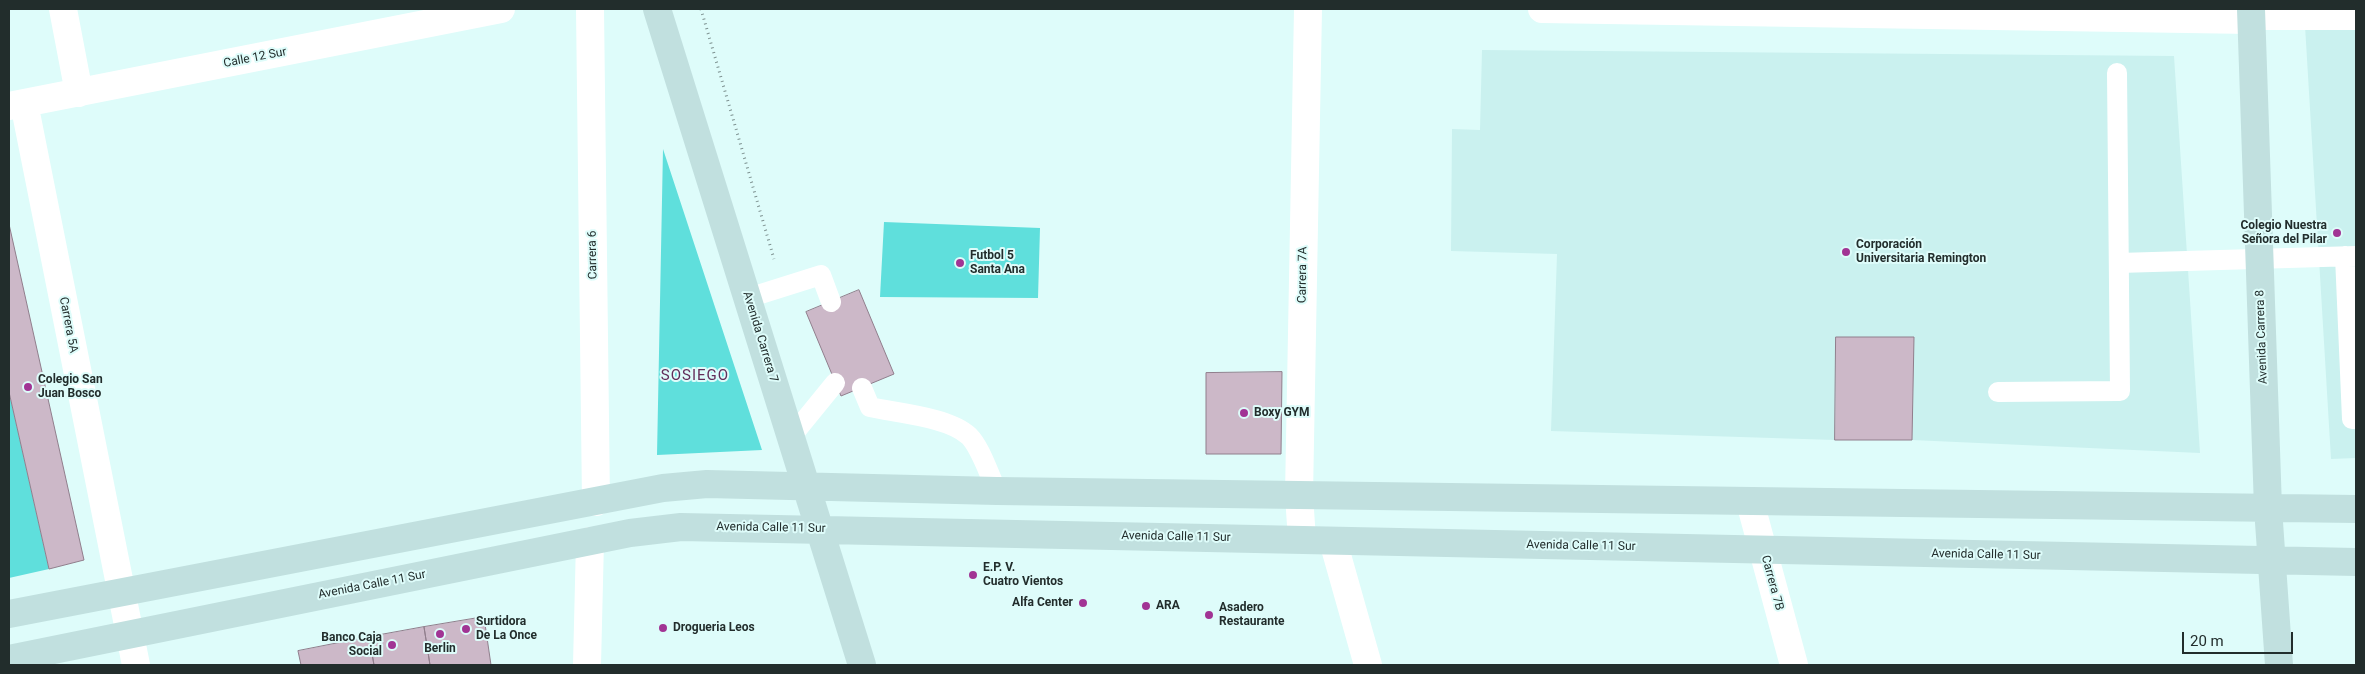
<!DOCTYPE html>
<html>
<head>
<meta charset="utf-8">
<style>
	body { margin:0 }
	#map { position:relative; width:2365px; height:674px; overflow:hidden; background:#defcfa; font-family:Roboto,sans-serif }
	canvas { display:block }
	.frame { position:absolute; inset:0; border:10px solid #222d2c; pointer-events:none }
	.scale { position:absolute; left:2182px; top:632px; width:111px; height:22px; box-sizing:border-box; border:2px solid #222d2c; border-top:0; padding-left:6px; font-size:15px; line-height:18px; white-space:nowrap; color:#222d2c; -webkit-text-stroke:4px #defcfa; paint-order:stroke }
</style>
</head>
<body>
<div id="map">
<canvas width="2365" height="674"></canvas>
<div class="frame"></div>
<div class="scale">20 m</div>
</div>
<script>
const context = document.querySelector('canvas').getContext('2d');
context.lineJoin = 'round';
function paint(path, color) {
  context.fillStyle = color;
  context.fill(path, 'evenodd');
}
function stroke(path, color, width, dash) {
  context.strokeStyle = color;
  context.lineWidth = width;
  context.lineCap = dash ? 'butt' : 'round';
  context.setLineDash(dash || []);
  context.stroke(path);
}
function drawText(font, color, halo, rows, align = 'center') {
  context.font = font + ' Roboto,sans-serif';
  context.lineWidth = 4;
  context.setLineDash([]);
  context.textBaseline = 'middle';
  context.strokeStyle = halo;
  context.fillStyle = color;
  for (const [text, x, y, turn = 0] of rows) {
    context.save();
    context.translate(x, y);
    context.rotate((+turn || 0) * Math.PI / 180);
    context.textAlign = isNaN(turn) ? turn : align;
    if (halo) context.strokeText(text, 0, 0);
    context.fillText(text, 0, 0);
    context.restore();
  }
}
paint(new Path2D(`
	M2304 9H2356V458L2331 459Z
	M1482 50 2174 56 2200 453 1912 440 1913 337H1836L1835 440 1551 431 1557 254 1451 251 1452 129 1480 130Z`), '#caf1ef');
paint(new Path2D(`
	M663 149 762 450 657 455Z
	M884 222 1040 228 1038 298 880 297Z
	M9 392 49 569 9 578Z`), '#5fdfdc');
const building = new Path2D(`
	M9 224 84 560 49 569 9 392Z
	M859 290 894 374 841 396 806 312Z
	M1836 337H1914L1912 440H1835Z
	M1282 372 1281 454H1206V373Z
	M484 617 491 665H430L424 627Z
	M424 627 430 665H374L369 637Z
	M369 637 374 665H301L298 651Z`);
paint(building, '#ccb8c8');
stroke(building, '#907e8c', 1);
stroke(new Path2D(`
	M701 9 774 259`), '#7d9190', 3, [1, 4]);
stroke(new Path2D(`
	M2251 20H2356
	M2345 256 2352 419H2356
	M2119 263 2356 256
	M748 298 821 275 831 302
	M862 388 870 407C897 413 949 417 969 436 981 448 989 475 997 491
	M1998 392 2120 391 2117 73
	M791 437 835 383`), '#fff', 20);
stroke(new Path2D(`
	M63 9 79 93
	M590 9 596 502
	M1542 9 2251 20
	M24 103 136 665
	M9 106 501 9
	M1750 502 1794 665
	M1302 540 1299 495 1308 9
	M1333 541 1368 665
	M587 665 590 541`), '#fff', 28);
stroke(new Path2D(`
	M657 9 862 665
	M2251 9 2268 508 2279 665
	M9 614 663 488 707 484 997 491 2356 509
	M9 659 630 533 681 527 2356 562`), '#c1e0df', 28);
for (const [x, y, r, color] of [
	[2337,233,5,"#a13494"],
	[1846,252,5,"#a13494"],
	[960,263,5,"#a13494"],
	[28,387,5,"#a13494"],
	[1244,413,5,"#a13494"],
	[973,575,5,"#a13494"],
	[1083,603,5,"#a13494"],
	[1146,606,5,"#a13494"],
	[1209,615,5,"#a13494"],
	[663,628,5,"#a13494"],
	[466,629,5,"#a13494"],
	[440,634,5,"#a13494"],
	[392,645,5,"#a13494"]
]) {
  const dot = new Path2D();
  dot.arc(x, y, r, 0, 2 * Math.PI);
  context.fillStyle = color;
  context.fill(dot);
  stroke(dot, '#defcfa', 2);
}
drawText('12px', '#222d2c', '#defcfa', [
	["Calle 12 Sur",255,58,-11],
	["Carrera 6",593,255,-91],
	["Carrera 7A",1303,275,-89],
	["Carrera 5A",68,325,79],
	["Avenida Carrera 7",760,337,73],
	["Avenida Carrera 8",2262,337,-92],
	["Avenida Calle 11 Sur",771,528,1],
	["Avenida Calle 11 Sur",1176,537,1],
	["Avenida Calle 11 Sur",1581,546,1],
	["Avenida Calle 11 Sur",1986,555,1],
	["Carrera 7B",1772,583,75],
	["Avenida Calle 11 Sur",372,585,-11]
]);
drawText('bold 12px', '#222d2c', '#defcfa', [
	["Colegio Nuestra",2327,226,"right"],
	["Señora del Pilar",2327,240,"right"],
	["Corporación",1856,245],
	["Universitaria Remington",1856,259],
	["Futbol 5",970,256],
	["Santa Ana",970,270],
	["Colegio San",38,380],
	["Juan Bosco",38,394],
	["Boxy GYM",1254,413],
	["E.P. V.",983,568],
	["Cuatro Vientos",983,582],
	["Alfa Center",1073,603,"right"],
	["ARA",1156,606],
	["Asadero",1219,608],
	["Restaurante",1219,622],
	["Surtidora",476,622],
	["De La Once",476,636],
	["Drogueria Leos",673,628],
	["Banco Caja",382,638,"right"],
	["Social",382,652,"right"],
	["Berlin",440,649,"center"]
], 'left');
context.letterSpacing = '1px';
drawText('15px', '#622d5a', '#defcfa', [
	["SOSIEGO",695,376]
]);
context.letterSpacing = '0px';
</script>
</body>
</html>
